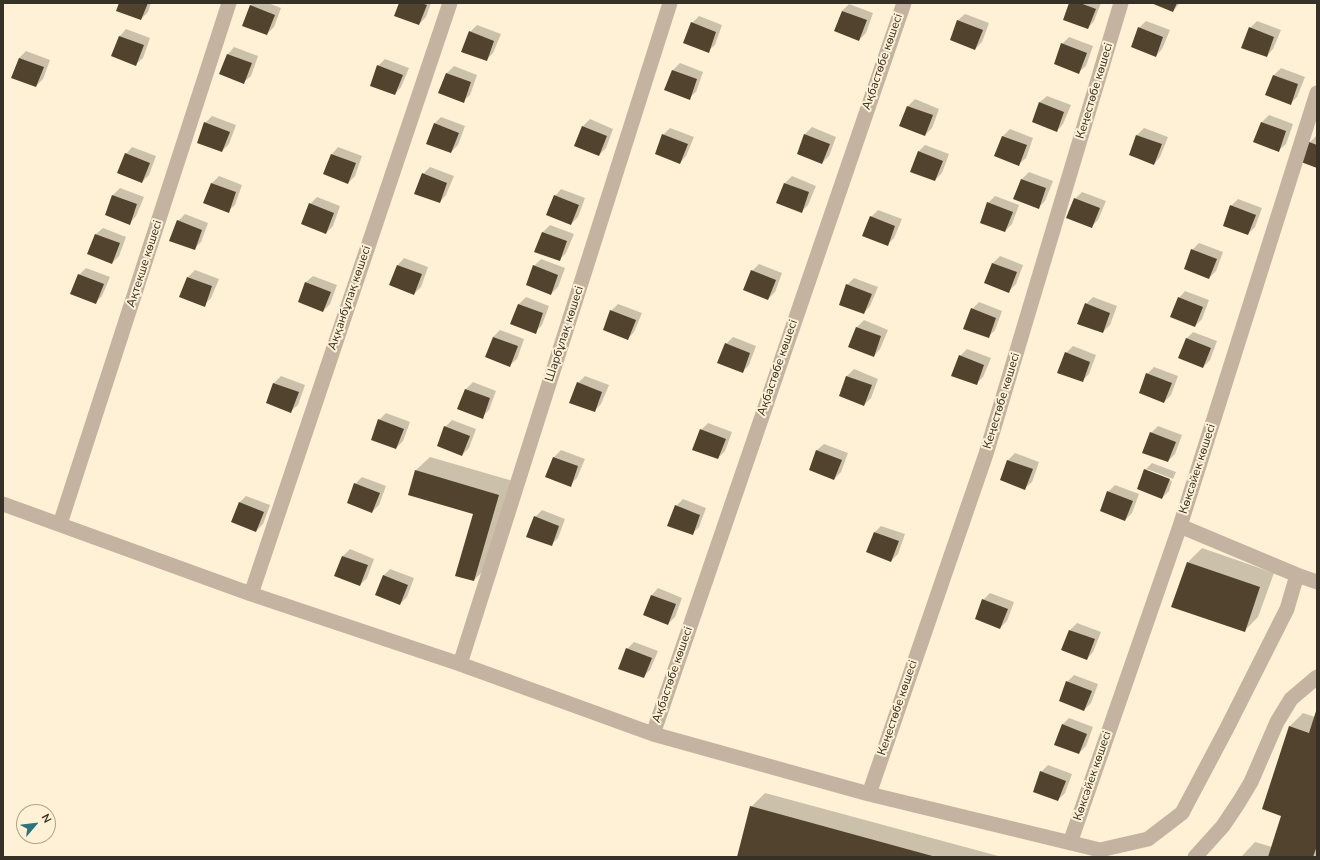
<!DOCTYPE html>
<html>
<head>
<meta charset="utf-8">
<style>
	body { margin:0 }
	#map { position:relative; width:1320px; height:860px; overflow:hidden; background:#fef1d5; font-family:"Nunito Sans",sans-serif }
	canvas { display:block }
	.frame { position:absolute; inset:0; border:4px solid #363126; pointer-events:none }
	.north { position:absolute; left:16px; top:804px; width:40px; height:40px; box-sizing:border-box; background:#fef1d5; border:1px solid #aea48f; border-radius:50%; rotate:62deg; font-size:11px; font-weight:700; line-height:16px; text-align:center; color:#363126 }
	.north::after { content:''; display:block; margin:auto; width:14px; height:18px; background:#2b737d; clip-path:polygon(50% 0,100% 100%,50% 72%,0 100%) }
</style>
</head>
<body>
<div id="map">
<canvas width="1320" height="860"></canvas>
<div class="frame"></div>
<div class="north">N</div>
</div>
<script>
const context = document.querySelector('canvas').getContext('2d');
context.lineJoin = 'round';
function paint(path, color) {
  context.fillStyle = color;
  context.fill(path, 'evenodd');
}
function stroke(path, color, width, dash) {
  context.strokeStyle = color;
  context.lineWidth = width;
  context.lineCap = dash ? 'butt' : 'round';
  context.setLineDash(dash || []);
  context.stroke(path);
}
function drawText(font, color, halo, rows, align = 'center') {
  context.font = font + ' "Nunito Sans",sans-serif';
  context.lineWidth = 4;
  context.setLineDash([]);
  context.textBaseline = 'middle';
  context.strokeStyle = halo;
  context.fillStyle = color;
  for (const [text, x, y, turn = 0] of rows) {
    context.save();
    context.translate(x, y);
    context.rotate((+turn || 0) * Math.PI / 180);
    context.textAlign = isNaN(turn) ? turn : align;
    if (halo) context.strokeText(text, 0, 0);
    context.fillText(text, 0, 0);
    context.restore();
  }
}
paint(new Path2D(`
	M120 3H151L148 12 141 19Z
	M253 3H268L281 8 274 27 267 34 250 6Z
	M400 3H431L426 17 419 24Z
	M1070 3H1101L1094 21 1088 28Z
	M1153 3H1180L1173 11Z
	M849 4 873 13 866 33 859 40 842 11Z
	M965 14 989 23 982 42 975 49 951 40 958 20Z
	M699 16 722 25 715 45 708 51 692 23Z
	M1146 21 1170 30 1162 49 1156 56 1139 28Z
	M1257 21 1281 30 1273 49 1267 56 1250 28Z
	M477 25 501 34 493 53 486 60 470 32Z
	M126 29 150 38 143 58 136 64 112 55 120 36Z
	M1069 37 1093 46 1086 66 1079 72 1062 44Z
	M234 47 258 56 251 76 244 82 220 73 228 54Z
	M26 51 50 60 43 79 36 86 12 77 19 58Z
	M385 59 409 68 401 87 395 94 378 66Z
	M680 63 703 72 696 92 689 98 666 89 673 70Z
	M454 66 477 75 470 95 463 101 439 92 447 73Z
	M1281 68 1305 77 1297 97 1291 103 1267 94 1274 75Z
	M1047 96 1071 105 1063 124 1057 131 1033 121 1040 102Z
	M915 99 939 109 932 128 925 135 901 126 908 106Z
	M1269 115 1293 124 1286 144 1279 150 1255 141 1262 122Z
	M212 116 236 125 229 144 222 151 205 123Z
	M441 117 465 126 458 145 451 152 434 124Z
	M590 119 613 129 606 148 599 155 583 126Z
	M812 127 836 137 829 156 822 163 798 154 805 134Z
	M670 128 694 137 686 156 680 163 663 135Z
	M1144 128 1168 137 1160 157 1154 164 1130 154 1137 135Z
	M1010 129 1033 138 1026 158 1019 164 995 155 1003 136Z
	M1317 135V167L1302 161 1310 142Z
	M925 145 949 154 942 173 935 180 918 152Z
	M132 147 156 156 149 175 142 182 126 154Z
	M338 147 362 156 355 176 348 183 332 154Z
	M430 167 454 176 446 195 440 202 423 174Z
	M1029 172 1053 181 1045 201 1038 208 1015 198 1022 179Z
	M219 176 242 185 235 205 228 211 205 202 212 183Z
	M792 176 816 186 808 205 801 212 778 202 785 183Z
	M120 188 144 197 136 216 130 223 106 214 113 195Z
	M561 189 585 198 578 217 571 224 555 196Z
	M1082 192 1106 201 1098 220 1091 227 1075 199Z
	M995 196 1019 205 1012 224 1005 231 988 203Z
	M317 197 340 206 333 226 326 233 310 204Z
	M1238 199 1262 208 1255 227 1248 234 1231 206Z
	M878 210 902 219 894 238 887 245 871 217Z
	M185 214 208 223 201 242 194 249 178 221Z
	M550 225 574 234 566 253 559 260 536 251 543 232Z
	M103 228 126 237 119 256 112 263 96 234Z
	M1199 243 1223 252 1216 271 1209 278 1192 250Z
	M1000 256 1023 265 1016 284 1009 291 985 282 993 263Z
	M404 258 428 267 421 287 414 294 398 265Z
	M541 259 565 268 558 287 551 294 534 266Z
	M759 264 782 273 775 292 768 299 752 271Z
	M86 268 110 277 102 296 95 303 79 275Z
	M195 270 219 279 211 298 204 305 181 296 188 277Z
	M313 276 337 285 330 304 323 311 299 302 306 282Z
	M854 278 878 287 870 306 864 313 847 285Z
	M1185 291 1209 300 1202 319 1195 326 1179 298Z
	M526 297 549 306 542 325 535 332 512 323 519 304Z
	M1093 297 1117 306 1110 325 1103 332 1086 304Z
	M979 302 1002 311 995 330 988 337 972 309Z
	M618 304 642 313 634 332 628 339 611 311Z
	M864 320 888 330 880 349 874 356 850 346 857 327Z
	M500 330 524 339 517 359 510 365 493 337Z
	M1193 332 1217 341 1210 360 1203 367 1186 339Z
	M733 337 756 346 749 365 742 372 726 344Z
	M1073 346 1096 355 1089 374 1082 381 1066 353Z
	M967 349 991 358 983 377 976 384 960 356Z
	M1154 367 1178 376 1171 395 1164 402 1147 374Z
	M854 369 878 379 871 398 864 405 840 396 847 376Z
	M281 376 305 385 298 405 291 411 267 402 274 383Z
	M585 376 609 385 601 404 594 411 578 383Z
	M473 382 496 391 489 410 482 417 458 408 466 389Z
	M386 413 410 422 403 441 396 448 379 420Z
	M452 420 476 429 469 448 462 455 445 427Z
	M708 423 732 432 725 451 718 458 701 430Z
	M1158 426 1182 435 1175 454 1168 461 1151 433Z
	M824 444 848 453 841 472 834 479 810 470 817 450Z
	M561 450 585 459 577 478 570 485 547 476 554 457Z
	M1015 453 1039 462 1032 482 1025 488 1001 479 1008 460Z
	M430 457 513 481 488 566 474 580 475 513 416 470Z
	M1152 463 1176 472 1173 479 1147 469V471L1172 481 1169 491 1162 498 1145 470Z
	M362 477 386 486 379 505 372 512 355 484Z
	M1115 485 1139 494 1132 513 1125 520 1108 492Z
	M246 496 270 505 263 524 256 531 239 503Z
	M683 499 706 508 699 527 692 534 676 506Z
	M542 510 565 519 558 538 551 545 535 517Z
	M881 526 905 534 898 554 891 561 875 532Z
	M1202 548 1274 573 1258 617 1244 631 1188 562Z
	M350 549 374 559 367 578 360 585 336 576 343 556Z
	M390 569 414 578 407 597 400 604 383 576Z
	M658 588 682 598 675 617 668 624 644 615 652 595Z
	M990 593 1014 602 1007 621 1000 628 983 600Z
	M1077 623 1101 632 1093 652 1087 659 1063 649 1070 630Z
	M634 642 658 651 650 670 643 677 627 649Z
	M1074 675 1098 684 1091 703 1084 710 1067 682Z
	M1317 710V857H1241L1255 842 1272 847 1282 815 1289 727 1303 713 1315 717Z
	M1069 718 1093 727 1086 746 1079 753 1062 725Z
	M1048 765 1072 774 1065 793 1058 800 1041 772Z
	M765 793 1002 857H738L751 807Z`), '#0003');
paint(new Path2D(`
	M119 3H148L141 20 116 11Z
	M399 3H421L427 5 419 25 394 16Z
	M1069 3H1080L1096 9 1088 29 1063 20Z
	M1151 3H1177L1173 12Z
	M250 5 275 15 267 35 242 26Z
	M842 11 867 20 859 41 834 31Z
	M957 20 983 30 975 50 950 40Z
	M691 22 716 32 709 53 683 43Z
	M1138 27 1163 37 1156 57 1131 47Z
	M1249 27 1274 37 1267 57 1241 48Z
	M469 31 494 41 487 61 461 52Z
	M119 36 144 45 136 66 111 56Z
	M1061 43 1087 53 1079 74 1054 64Z
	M227 54 252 63 244 84 219 74Z
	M19 58 44 67 36 87 11 78Z
	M377 65 403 75 395 95 370 86Z
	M672 70 697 79 690 100 664 90Z
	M446 73 471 82 464 103 438 93Z
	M1273 75 1298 84 1291 105 1265 95Z
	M1039 102 1064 112 1057 132 1032 122Z
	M907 106 933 115 925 136 899 126Z
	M204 122 230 132 222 152 197 143Z
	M1261 122 1286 131 1279 152 1253 142Z
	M434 123 459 133 451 153 426 144Z
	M582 126 607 136 599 156 574 146Z
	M662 134 688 144 680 164 655 154Z
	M804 134 830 144 822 164 797 154Z
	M1136 135 1162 144 1154 165 1129 155Z
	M1002 136 1027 145 1019 166 994 156Z
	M1309 142 1317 145V168L1301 162Z
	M918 151 943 161 935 181 910 172Z
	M125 153 150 163 142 183 117 173Z
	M331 154 356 163 348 184 323 174Z
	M422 173 447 183 440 203 414 194Z
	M1021 179 1046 188 1039 209 1013 199Z
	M211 183 236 192 229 213 203 203Z
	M784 183 809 192 802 213 776 203Z
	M112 195 137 204 130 225 105 215Z
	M554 195 579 205 571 225 546 215Z
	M1074 198 1100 208 1092 228 1066 218Z
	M987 202 1013 212 1005 232 980 223Z
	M309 203 334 213 326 234 301 224Z
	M1230 205 1256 215 1248 235 1223 226Z
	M870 216 895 226 888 246 862 236Z
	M177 220 202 230 195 250 169 241Z
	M542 232 567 241 560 261 534 252Z
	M95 234 120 243 112 264 87 254Z
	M1191 249 1217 259 1209 279 1184 269Z
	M992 263 1017 272 1009 293 984 283Z
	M397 265 422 274 414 295 389 285Z
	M533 265 558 275 551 295 526 285Z
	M751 270 776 280 768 300 743 290Z
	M78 274 104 284 96 304 70 294Z
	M187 277 212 286 205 307 179 297Z
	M305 282 331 292 323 312 298 302Z
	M846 284 872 294 864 314 839 305Z
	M1178 297 1203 307 1195 327 1170 317Z
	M1085 303 1110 313 1103 333 1077 324Z
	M518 304 543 313 536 334 510 324Z
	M971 308 996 318 989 338 963 329Z
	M610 310 636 320 628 340 603 330Z
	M856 327 881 336 874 357 848 347Z
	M493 337 518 346 510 367 485 357Z
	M1186 338 1211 348 1203 368 1178 358Z
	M725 343 750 353 743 373 717 363Z
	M1065 352 1090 362 1083 382 1057 373Z
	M959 355 984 365 977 385 951 376Z
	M1146 373 1172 383 1164 403 1139 393Z
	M846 376 872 385 864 406 839 396Z
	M577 382 602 392 595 412 569 403Z
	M273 383 299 392 291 413 266 403Z
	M465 389 490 398 483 419 457 409Z
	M378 419 404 429 396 449 371 440Z
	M444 426 470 436 462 456 437 446Z
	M700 429 726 439 718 459 692 450Z
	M1150 432 1176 442 1168 462 1142 453Z
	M816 450 842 460 834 480 809 470Z
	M553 457 578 466 571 487 545 477Z
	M1007 460 1033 469 1025 490 1000 480Z
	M1144 469 1170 479 1162 499 1137 489Z
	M415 470 499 495 474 581 455 576 473 514 408 495Z
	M354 483 380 493 372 513 347 503Z
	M1107 491 1133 501 1125 521 1100 511Z
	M239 502 264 512 256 532 231 522Z
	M675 505 700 515 693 535 667 526Z
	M534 516 559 526 552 546 526 537Z
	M874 532 899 541 891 562 866 552Z
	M342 556 368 565 360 586 334 576Z
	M1187 562 1260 587 1245 632 1171 607Z
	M383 575 408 585 400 605 375 595Z
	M651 595 676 604 668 625 643 615Z
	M982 599 1008 609 1000 629 975 619Z
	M1069 630 1095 639 1087 660 1061 650Z
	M626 648 652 658 644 678 618 669Z
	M1066 681 1092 691 1084 711 1059 701Z
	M1317 708V846L1313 857H1268L1281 816 1262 809 1289 726 1309 733Z
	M1062 724 1087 734 1079 754 1054 745Z
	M1040 771 1066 781 1058 801 1033 792Z
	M750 806 936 857H737Z`), '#52432e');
stroke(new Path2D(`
	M3 504 251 594 460 664 653 734 869 794 1100 850 1148 839 1182 813 1227 728 1287 609 1297 575
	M60 524 229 3
	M1180 526 1297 575 1317 582
	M251 594 450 3
	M460 664 670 3
	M653 734 904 3
	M869 794 986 454 1121 3
	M1070 843 1180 526 1317 93
	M1195 857 1223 826 1239 802 1251 782 1277 722 1291 699 1317 677`), '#c5b3a1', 15);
drawText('12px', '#363126', '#fef1d5', [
	["Ақбастөбе көшесі",883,62,-71],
	["Кеңестөбе көшесі",1095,91,-73],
	["Ақтекше көшесі",145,264,-72],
	["Аққанбұлақ көшесі",350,298,-71],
	["Шарбұлақ көшесі",565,334,-72],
	["Ақбастөбе көшесі",778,368,-71],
	["Кеңестөбе көшесі",1002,401,-73],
	["Көксәйек көшесі",1198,469,-72],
	["Ақбастөбе көшесі",673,675,-71],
	["Кеңестөбе көшесі",898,708,-71],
	["Көксәйек көшесі",1093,776,-71]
]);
</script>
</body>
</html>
